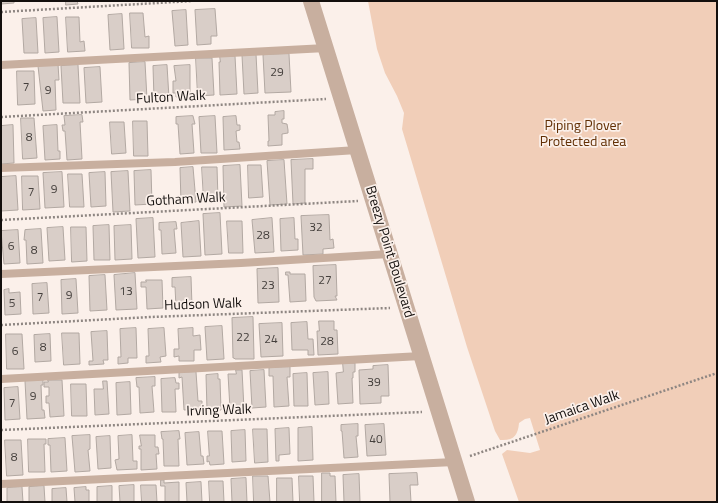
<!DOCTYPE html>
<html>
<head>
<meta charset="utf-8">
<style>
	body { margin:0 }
	#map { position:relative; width:718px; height:503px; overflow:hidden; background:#fbf0ea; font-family:"Titillium Web",sans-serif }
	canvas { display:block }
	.frame { position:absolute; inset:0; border:2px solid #130f0d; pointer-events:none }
</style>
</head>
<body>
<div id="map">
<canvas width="718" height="503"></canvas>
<div class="frame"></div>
</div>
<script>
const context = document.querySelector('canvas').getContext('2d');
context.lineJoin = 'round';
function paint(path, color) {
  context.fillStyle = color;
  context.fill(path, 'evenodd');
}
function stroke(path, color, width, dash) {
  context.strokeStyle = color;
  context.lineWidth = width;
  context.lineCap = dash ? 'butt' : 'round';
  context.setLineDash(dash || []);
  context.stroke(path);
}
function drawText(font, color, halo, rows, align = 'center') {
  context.font = font + ' "Titillium Web",sans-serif';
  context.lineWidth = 3.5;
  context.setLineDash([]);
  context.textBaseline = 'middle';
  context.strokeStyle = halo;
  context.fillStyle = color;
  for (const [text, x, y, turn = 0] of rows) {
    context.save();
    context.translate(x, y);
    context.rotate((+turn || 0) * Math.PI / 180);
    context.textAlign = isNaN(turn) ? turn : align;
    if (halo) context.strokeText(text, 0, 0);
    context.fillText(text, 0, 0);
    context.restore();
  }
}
paint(new Path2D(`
	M368 1H717V502H519L502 454 507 450 530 453 540 450 530 418 525 419 519 423C518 435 514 441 500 440L495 431 467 347 408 149 402 129 404 113 397 96 385 73 377 49Z`), '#f1ceb8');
const building = new Path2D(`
	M1 1H14V3L1 4Z
	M66 1H77L78 4 66 5Z
	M215 9 217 36H211V44L197 45 195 10Z
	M186 10 188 45 175 46 172 11Z
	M130 13H143L145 37 149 36V48H132Z
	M122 14 124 49 110 50 108 15Z
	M57 17 59 52 45 53 43 18Z
	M66 17H79L80 42 84 41 85 51 68 52Z
	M36 18 38 53H24L22 19Z
	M256 54 258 93 244 94 242 55Z
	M289 54 291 92 265 93 263 55Z
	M220 56H235L237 94 220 95 219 62H220Z
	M196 58H212L214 95 198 96Z
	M145 62 147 99 130 100 129 63Z
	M58 64 59 80H55L56 110 43 111 38 66Z
	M78 65 80 103H63L61 66Z
	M167 65 169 98 154 99 153 66Z
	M190 65V96L176 97V93H173V81H176L174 66Z
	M100 67 102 102 86 103 84 68Z
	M17 71H34L35 104 18 105Z
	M284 111V119H282V123L287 124 288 130V133L282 134V145L268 146V141H269L268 115H275V112Z
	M82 115 83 122H80L82 159 67 160 65 131H63L62 125H65L64 116Z
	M193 116 195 124H192L194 153 180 154 178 124H176V117Z
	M215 116 217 153H201L199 117Z
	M236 116 237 125H240V130L236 131 237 142H239L240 149 224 150 223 117Z
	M21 118H34L37 158 23 159Z
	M133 121H147L148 156H134Z
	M110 122H124L126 153 112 154Z
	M13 125 14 163 1 164V126Z
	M57 125 58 151H60V159L45 160 43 126Z
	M313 159V169H305V203L293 204 291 160Z
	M284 160 287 204 270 205 267 161Z
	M240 165 242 206 224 207 223 166Z
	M248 165H261L263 197 249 198Z
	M193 167 196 202 181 203 180 168Z
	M202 167H217L218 199 204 200Z
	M151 170 152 204 135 205 134 171Z
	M128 171 130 211 113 212 111 172Z
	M62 172 64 207 45 208 43 173Z
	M105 172 106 206 91 207 89 173Z
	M68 174H82L84 207H70Z
	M16 176 18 210 1 211V177Z
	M22 176H38L40 209 23 210Z
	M220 213 222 254 205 255 203 214Z
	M329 215 330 240 333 239 334 248 323 249V254L303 255 301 216Z
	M153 218 155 257 138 258 136 219Z
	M272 218 274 252 255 253 252 220Z
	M294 218 295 239H298V250L281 251 280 219Z
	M199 221 201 256 183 257 181 223Z
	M227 221H242L243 253H229Z
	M176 222 177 229H174L176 253 162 254 161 230H159V223Z
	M109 225 110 260H94L93 226Z
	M131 225 132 259 115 260 114 226Z
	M63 227 65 260 49 261 47 228Z
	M71 227H86L87 261 72 262Z
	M41 229 43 263 27 264 26 240H24L25 230Z
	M18 230 20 263 4 264 1 231Z
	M336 265 337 296H335L337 300 316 301 314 297 313 266Z
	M278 268 279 302 258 303 257 269Z
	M286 272H290V274H305L306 301 290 302 288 275H286Z
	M135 273 137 309 116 310 114 275Z
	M105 275 107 310 90 311 89 276Z
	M191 277 192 306 176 307 175 287H172V278Z
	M76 279 78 313 62 314 61 280Z
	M146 280H162L163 308 147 309 146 287H141V282H146Z
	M47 283 49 313 33 314 32 284Z
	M9 289V293L20 292 21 314 5 315 4 290Z
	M253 317 254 357V359H235L234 358H233L232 318Z
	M319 321H334V330H337L338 354 318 355 317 331H319Z
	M307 322 308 339H313L314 355H308V350H292L291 323Z
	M282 323 283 356 261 357 259 324Z
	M222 326 224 359 207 360 205 327Z
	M136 328 137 358H128V363L118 364V357H121L120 329Z
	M164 328 166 356 160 357 161 362 146 363V356H149L148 329Z
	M193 328V336L200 335 201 350H194V361H179V356L174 357V349H179L178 329Z
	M107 331 108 360H103L104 364 89 365V361H93L91 332Z
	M62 333H79L80 364 64 365Z
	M6 334H22L24 369H7Z
	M50 334 51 361 35 362 34 335Z
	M343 363H355V372H353V378H352L353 403 338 404 336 373 343 372Z
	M388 365 389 396H381V403L360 404 359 370 373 369V366Z
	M290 367V377H287L289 406 274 407 273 376H269V368Z
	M236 370H242L244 409H230L228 374H236Z
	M264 370 266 407 252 408 250 371Z
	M196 372 198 401H202V409L184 410 182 377 179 378V373Z
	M328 372 329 404 315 405 313 373Z
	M307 373 308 406H294L293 374Z
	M218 374V379H220L221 410H207L206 375Z
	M155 377V386H152L154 412 140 413 139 387H137L136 378Z
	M175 378 176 383H179V389H175L176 412H162L161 379Z
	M43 380V385H41L42 410H44L45 418 27 419 25 381Z
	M48 380H62L64 416 50 417 49 403H46V396H49V387H44V382H48Z
	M103 381H107L109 414 95 415 94 389H103Z
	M130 382 131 414 117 415 116 383Z
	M71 384H86L87 416H72Z
	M18 387 20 419 5 420 4 388Z
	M358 424V436H356L358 457 344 458 342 431H341V425Z
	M384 424 386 455 367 456 365 425Z
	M312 427 313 460 298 461V428Z
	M289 428 290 454 279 455V461H276L275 429Z
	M253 429H267L268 462 255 463Z
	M245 430 246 461 232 462 231 431Z
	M179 431 180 439H178L179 466H164L163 439H162L161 432Z
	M208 431H222L224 464 210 465 209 461 207 462V456H209Z
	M199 432 201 456H203L204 464 187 465 185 433Z
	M90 435V449L88 450 90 471 75 472 72 436Z
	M132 435 133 461H137V469L117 470 115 460 119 459 118 436Z
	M140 435H155V447H158L159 454H156L157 469 141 470V449H139V446H141Z
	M110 436 111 468 98 469 96 437Z
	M65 438 67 471 51 472 50 445H48V439Z
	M28 439H46V444H44L45 472H29Z
	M5 440H21L23 475 7 476Z
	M322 473H330V476H335L336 502H322Z
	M417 473 418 485H410L411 502H390L389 474Z
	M359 474 360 502H344L343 475Z
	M253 476H268L270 502H254Z
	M299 476H313L314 502H300Z
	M246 478 247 502H232L231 479Z
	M277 478H292L293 502H277Z
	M161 480H164V483L179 482V502H165V486H161Z
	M209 481H223L224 502H210Z
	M201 482 202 502H187L186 483Z
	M134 485V502H120L119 486Z
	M141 485H156L157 502H142Z
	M44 486 45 502H29V487Z
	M112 486V502H97V487Z
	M22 487 23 502H7V488Z
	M86 487V490H89V502H75L74 488Z
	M66 488 67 502H52V489Z`);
paint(building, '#d9cec8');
stroke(building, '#b2a8a2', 1);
stroke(new Path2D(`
	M1 12 192 1
	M1 117 326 99
	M1 220 358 201
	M1 325 151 317 390 308
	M1 430 422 412
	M470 456 717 373`), '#8e8682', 2.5, [2, 2]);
stroke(new Path2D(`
	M1 65 326 48
	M1 168 175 162 357 150
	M1 274 241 263 389 254
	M1 379 421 356
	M1 484 454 462`), '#c8af9f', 8);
stroke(new Path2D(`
	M311 1 467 502`), '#c8af9f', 16);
drawText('12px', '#443f3c', null, [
	["29",277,73],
	["7",26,88],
	["9",48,91],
	["8",29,138],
	["9",54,190],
	["7",31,193],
	["32",316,228],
	["28",263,236],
	["6",11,247],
	["8",34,251],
	["27",325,281],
	["23",268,286],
	["13",126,292],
	["9",69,296],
	["7",40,298],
	["5",12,304],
	["22",243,338],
	["24",271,340],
	["28",327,342],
	["8",43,348],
	["6",15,352],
	["39",374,383],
	["9",33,397],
	["7",12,404],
	["40",376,440],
	["8",14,458]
]);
drawText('14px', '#130f0d', '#fbf0ea', [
	["Fulton Walk",171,98,-3],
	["Gotham Walk",186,200,-3],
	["Breezy Point Boulevard",389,252,73],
	["Hudson Walk",203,305,-2],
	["Jamaica Walk",582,408,-19],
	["Irving Walk",219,411,-2]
]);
drawText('14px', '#622f04', '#fbf0ea', [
	["Piping Plover",583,127],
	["Protected area",583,143]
]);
</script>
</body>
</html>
